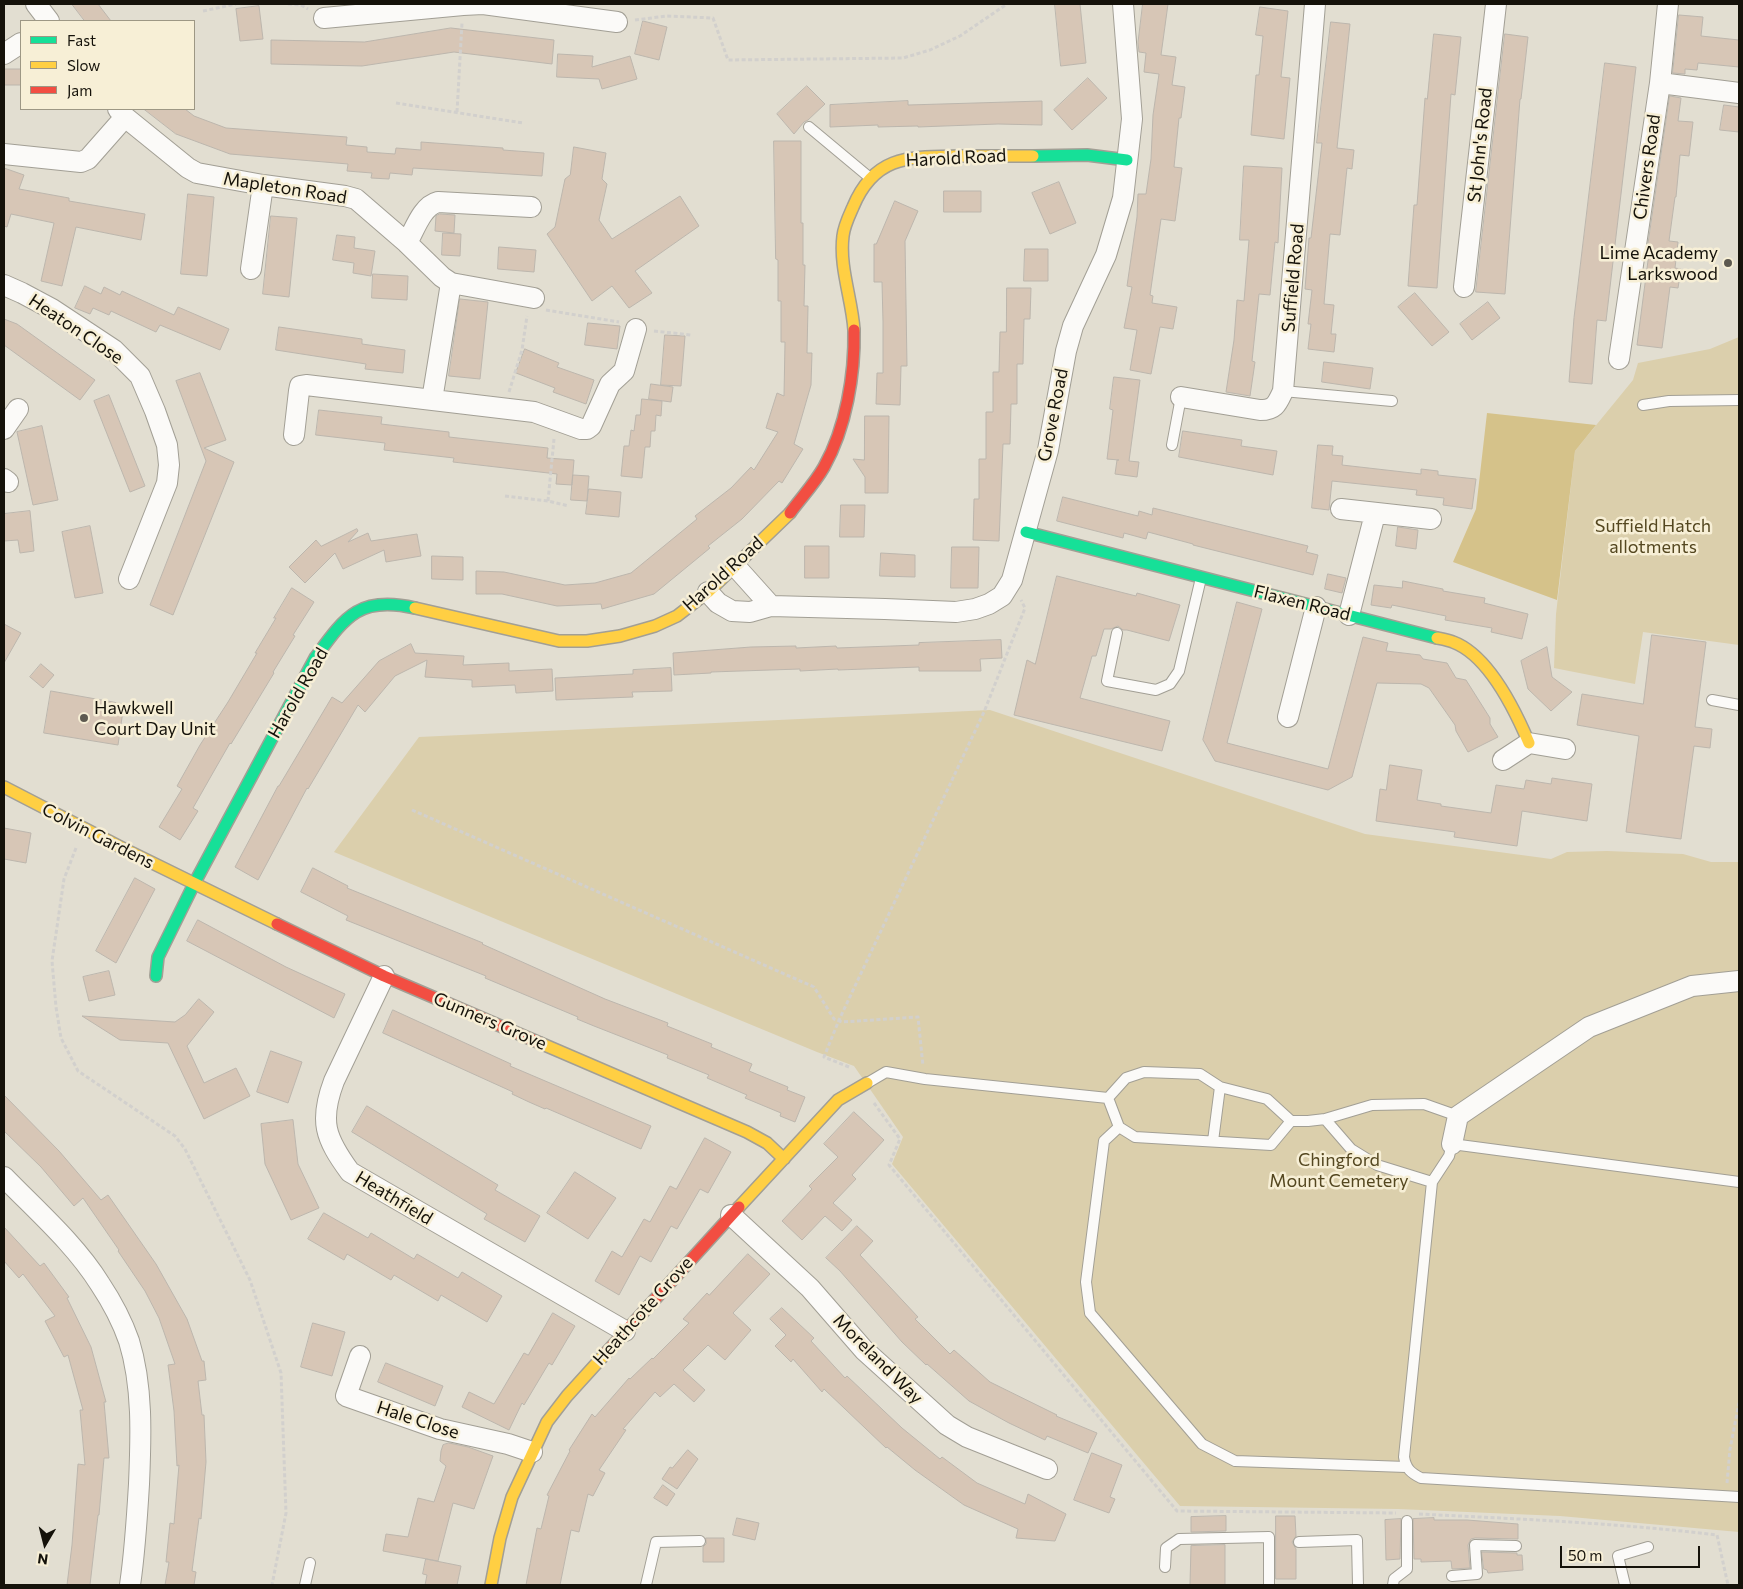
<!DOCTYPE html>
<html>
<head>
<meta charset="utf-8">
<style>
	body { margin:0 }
	#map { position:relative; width:1743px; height:1589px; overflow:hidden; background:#e2ded1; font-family:Commissioner,sans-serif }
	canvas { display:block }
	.frame { position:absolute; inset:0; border:5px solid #15120a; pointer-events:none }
	.legend { position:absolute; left:20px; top:20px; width:175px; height:90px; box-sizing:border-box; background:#f7efd6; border:1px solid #9d9784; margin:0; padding:6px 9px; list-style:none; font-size:15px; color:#15120a }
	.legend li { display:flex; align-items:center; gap:10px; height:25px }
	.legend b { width:25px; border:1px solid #9d9784 }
	.north { position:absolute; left:20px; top:1519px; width:50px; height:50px; -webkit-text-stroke:4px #f7efd6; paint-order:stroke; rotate:188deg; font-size:14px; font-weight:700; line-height:20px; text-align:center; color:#15120a }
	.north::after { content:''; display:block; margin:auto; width:18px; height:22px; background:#15120a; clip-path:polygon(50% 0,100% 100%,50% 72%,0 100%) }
	.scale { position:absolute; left:1560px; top:1546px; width:140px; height:22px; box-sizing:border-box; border:2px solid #15120a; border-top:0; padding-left:6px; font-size:15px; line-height:18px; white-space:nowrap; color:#15120a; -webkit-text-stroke:4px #f7efd6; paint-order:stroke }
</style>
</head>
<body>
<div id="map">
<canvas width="1743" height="1589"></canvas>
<div class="frame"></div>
<ul class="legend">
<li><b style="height:6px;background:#16e098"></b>Fast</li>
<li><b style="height:6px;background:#ffcf43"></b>Slow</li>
<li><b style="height:6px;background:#f24e42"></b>Jam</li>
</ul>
<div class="north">N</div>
<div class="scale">50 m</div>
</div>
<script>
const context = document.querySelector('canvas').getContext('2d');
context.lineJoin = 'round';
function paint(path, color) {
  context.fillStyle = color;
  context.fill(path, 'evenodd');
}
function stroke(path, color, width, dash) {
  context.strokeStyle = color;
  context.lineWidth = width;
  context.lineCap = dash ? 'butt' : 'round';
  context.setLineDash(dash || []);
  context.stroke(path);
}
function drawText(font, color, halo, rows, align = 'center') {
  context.font = font + ' Commissioner,sans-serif';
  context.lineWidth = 5;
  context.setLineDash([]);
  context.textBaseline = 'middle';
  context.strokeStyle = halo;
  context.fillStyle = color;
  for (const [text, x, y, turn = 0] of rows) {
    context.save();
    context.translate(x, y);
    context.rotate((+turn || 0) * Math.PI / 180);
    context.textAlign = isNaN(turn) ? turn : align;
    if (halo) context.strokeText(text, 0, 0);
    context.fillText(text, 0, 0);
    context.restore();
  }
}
paint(new Path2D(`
	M1739 337V645L1643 632 1635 684 1554 668 1556 614 1575 451 1633 380 1638 363 1710 349Z
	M990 710 1365 834 1551 859 1567 852 1607 851 1683 854 1711 862H1739V1532L1560 1516 1398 1509 1180 1506 892 1164 903 1137 854 1066 817 1052 334 852 419 737Z`), '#dbcfac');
paint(new Path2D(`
	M1487 413 1596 425 1575 451 1557 600 1453 562 1476 509Z`), '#d5c28a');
const building = new Path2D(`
	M72 4H98L111 21H85Z
	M1055 4H1080L1086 63 1061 66Z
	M1143 4H1168L1161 55 1176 57 1172 85 1185 87 1181 118H1179L1174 167 1182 168 1175 221 1161 219 1150 295 1153 296 1152 303 1177 307 1173 329 1160 327 1151 374 1130 370 1137 330 1124 328 1132 287 1127 286 1137 217 1138 194H1146L1151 159 1153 115 1159 74 1144 72 1146 53 1139 52 1138 43Z
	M259 6 263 39 240 41 236 9Z
	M1260 7 1288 11 1281 77 1290 78 1284 139 1251 135 1256 75H1259L1263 36 1256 35Z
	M1679 15 1703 17 1701 36 1739 40V67L1698 63 1697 70 1685 69V74L1673 73Z
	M643 21 667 27 659 60 635 54Z
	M1331 22 1350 24 1337 148 1354 150 1352 169 1347 168 1340 235 1330 234 1324 304 1334 305 1331 334H1336L1334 352 1308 349 1311 324H1308L1312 290 1305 289 1309 238H1311L1322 143H1317Z
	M451 28 554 40 552 64 454 52 362 66 271 64V40L364 42Z
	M1434 34 1461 37 1455 95 1451 94 1437 288 1408 286 1414 205H1417L1425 98 1427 99Z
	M1505 34 1528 37 1521 99H1520L1505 294 1476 292Z
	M558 54 593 56 592 67 630 56 637 79 602 89 599 79 557 77Z
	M1605 63 1636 67 1606 321 1597 320 1592 384 1569 382 1574 318Z
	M4 69H21V85H4Z
	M1088 78 1107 98 1072 130 1054 110Z
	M807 86 825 104 808 120 804 122 794 134 777 114Z
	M1670 96 1681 98 1678 121 1693 122 1689 156 1680 155 1676 197H1675L1669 241 1678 242 1675 268 1681 269 1678 288 1670 287 1662 348 1637 345 1649 253H1647Z
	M908 101V105L1042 101V125L998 124 918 127V126L878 127V125L830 127V105Z
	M1724 105 1739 107V132L1720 130Z
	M144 109H185L194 116 226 128 347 137 346 145 367 147V152L395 154 396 148 421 150V142L503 148V150L544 153 542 176 413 168 412 175 390 173 389 179 371 178 372 173 347 171 348 164 230 154 176 134Z
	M774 141H801V223H803V265H805L804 306H808L807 353H812L811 385 794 444 803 449 782 483 779 481 742 519 708 546 710 548 654 594 602 609 601 604 557 606 502 594H476V571L504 572 565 585 595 583 631 573 697 519 695 516 731 488 751 467 754 470 778 432 766 428 777 393 784 396 785 342H781V301H778V260L776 259Z
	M574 147 606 153 602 179 607 184 599 220 612 239 680 196 699 226 635 271 652 293 629 308 612 286 592 301 547 234 555 227 565 179 570 175Z
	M1244 166 1282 168 1278 243 1275 242 1270 295 1259 294 1252 361 1255 362 1250 396 1226 392 1234 340 1237 300 1244 301 1249 240H1240Z
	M4 168 24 175 19 189 69 198V201L145 214 141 240 76 227 62 286 41 281 54 223 11 214 7 227 4 226Z
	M1059 182 1076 223 1050 234 1032 193Z
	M944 191H981V212H944Z
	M188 194 214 197 207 276 181 274Z
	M895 201 918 211 905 241 907 366H901L900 405 876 404 877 373H883V322L882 282H874V244H876Z
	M440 214 455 215 454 233 435 231 436 216Z
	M271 216 297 218 289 297 263 294Z
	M443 233 461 234 460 256 442 255Z
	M337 235 355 237 354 248 375 251 371 276 353 273 354 263 333 260Z
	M499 247 536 250 534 272 498 269Z
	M1025 249H1048V281H1024Z
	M373 274 408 276 407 300 372 298Z
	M85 286 101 294 104 287 120 295 122 291 174 315 178 307 229 329 220 350 160 325 156 332 111 311 109 315 93 308 90 314 75 308Z
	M1007 288H1031L1030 319H1024L1023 364H1017V404H1011L1010 444H1003L999 541 973 540 974 499H979V459H986V412H993V372H999L1000 332H1006Z
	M1415 293 1449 332 1432 346 1398 307Z
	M460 299 488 302 480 379 449 376Z
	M1488 302 1500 318 1472 340 1460 324Z
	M4 319 17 324 95 380 80 400 4 345Z
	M588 323 620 326 617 349 585 345Z
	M279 327 362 339V344L405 350 403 373 365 369 366 364 276 350Z
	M665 335 685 336 681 386 661 385Z
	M525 349 559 363 557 367 594 380 586 404 553 392 555 388 516 373Z
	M1324 362 1373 368 1370 389 1322 382Z
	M200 373 226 440 204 448 234 462 173 615 150 605 206 461 176 381Z
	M1114 377 1140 380 1129 461 1139 462 1137 477 1115 474 1117 460H1119L1107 459 1113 410 1110 409Z
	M651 384 673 387 671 402 649 399Z
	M109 395 145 486 130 492 94 401Z
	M642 399 662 401 661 416 656 415 655 431H651L650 447H645L642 478 621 476 624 446H629L631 430 634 431 636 415H640Z
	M319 410 382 417 381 424 449 432V437L548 448 547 458 574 460 572 485 556 484 557 474 453 462 454 458 384 450 385 443 316 435Z
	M865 416H889L888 493H865V477L853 459 864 460Z
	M42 426 58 500 33 505 17 432Z
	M1183 431 1242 440 1241 446 1277 451 1273 475 1179 457Z
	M1318 445 1333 446 1332 455 1343 456 1342 465 1421 474V469L1438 471V475L1476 479 1472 509 1443 505 1444 498 1416 495 1417 490 1332 481 1329 510 1312 508Z
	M573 475 589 476 587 501 571 500Z
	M589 489 621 492 619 517 586 514Z
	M1063 497 1138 516 1139 511 1152 515 1153 508 1308 546 1306 552 1318 555 1313 575 1193 545V544L1148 532 1146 539 1124 533 1123 538 1057 521Z
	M841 505H865L864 537H840Z
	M30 511 34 551 20 553 18 540 4 541V514Z
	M90 526 103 593 75 598 62 532Z
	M1398 527 1418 530 1416 549 1396 546Z
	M357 529 358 531 348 542 368 533 371 541 417 534 421 556 386 562 384 550 343 569 335 553 305 583 289 567 316 540 321 546Z
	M805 546H829V578H805Z
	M952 547H979L978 588H951Z
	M881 553 915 555V577L880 576Z
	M432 556 463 557V580L432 579Z
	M1328 574 1346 578 1342 593 1325 589Z
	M1057 576 1136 596 1137 593 1180 605 1169 641 1127 630H1123L1118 626 1111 629H1104L1096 656H1092L1080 698 1170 721 1162 751 1014 715 1027 660 1035 664Z
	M1403 581 1443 589V591L1485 598 1484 603 1528 614 1522 639 1491 632 1492 628 1445 620 1446 616 1392 605 1391 608 1371 605 1374 585 1402 588Z
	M292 588 314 602 293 635 295 636 273 672 274 673 231 744 230 743 210 778 193 808 198 811 180 840 159 827 182 789 177 786 200 745 228 702 257 653H255L276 618H274Z
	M1237 602 1262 609 1227 743 1328 769 1363 637 1388 643 1386 651 1420 655 1423 659 1447 663 1456 678 1466 680 1490 718V724L1498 737 1468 752 1456 731 1455 725 1429 688 1421 684 1377 683 1352 777 1328 790 1215 761 1203 740Z
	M4 624 21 633 4 663Z
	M1652 635 1706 642 1695 727 1712 729 1710 748 1694 746 1681 839 1626 832 1639 736 1577 725 1582 694 1643 704Z
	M1001 640 1002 658 980 659 981 671H919V667L838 670V669L800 671V669L711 672V673L674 675 673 653 751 647 796 646V648L836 646 837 648 919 645V643Z
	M411 644 415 653 464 656 463 665 509 663V671L552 669 553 691 516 693 515 685 472 687V680L425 677 427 660 395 676 365 712 358 705 308 789 307 788 258 880 235 867 278 786H279L332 697 342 703 379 661Z
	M1547 647 1552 677 1572 692 1551 711 1528 689 1521 661Z
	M41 664 54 675 43 688 30 677Z
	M671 668 672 691 632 692 633 697 556 700 555 678 633 674V670Z
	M51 691 124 704 118 745 44 733Z
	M1390 765 1422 770 1417 800 1441 804V806L1491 813 1496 785 1524 789 1526 780 1551 784 1552 778 1592 784 1587 821 1522 811 1517 846 1454 837 1455 832 1376 821 1380 789 1386 790Z
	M4 828 31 833 26 863 4 859Z
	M313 868 348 886 347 888 483 943 482 944 605 999 668 1023 667 1026 712 1044 711 1047 752 1064 749 1071 788 1087 787 1090 805 1097 795 1122 780 1116 781 1113 745 1098 747 1095 707 1078 709 1075 667 1058 668 1055 594 1026 577 1019 578 1017 485 978 486 976 346 920 348 916 301 892Z
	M135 878 155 889 116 963 96 951Z
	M198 920 286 967 345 994 334 1018 187 941Z
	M109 971 115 995 89 1001 83 977Z
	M199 999 214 1012 187 1046 204 1083 236 1068 250 1096 204 1119 168 1043 120 1040 82 1016 175 1022 185 1015Z
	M393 1010 511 1064 510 1066 651 1126 641 1149 546 1108 545 1109 529 1102 512 1094 513 1092 383 1033Z
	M271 1051 302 1062 288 1103 257 1092Z
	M4 1095 59 1151 101 1200 108 1195 156 1264 187 1319 202 1361H204L206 1380 198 1381 202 1415H204L206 1462 201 1519 199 1518 192 1571 196 1572 194 1585H165L169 1562H166L170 1523 174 1524 179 1465 177 1466 174 1411 168 1365 175 1364 159 1318 145 1291 118 1251 119 1250 83 1198 74 1206 41 1167 4 1131Z
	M367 1106 498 1185 495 1190 540 1216 525 1242 484 1219 487 1214 352 1132Z
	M854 1112 884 1140 852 1175 856 1179 833 1203 852 1220 842 1231 825 1216 802 1240 782 1221 812 1189 809 1186 838 1157 824 1144Z
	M293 1120 298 1164 319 1208 291 1220 265 1164 261 1124Z
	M705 1138 731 1152 708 1193 700 1189 677 1229 671 1226 651 1262 640 1256 619 1295 595 1281 612 1251 622 1257 644 1219 650 1222 670 1186 676 1189Z
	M575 1172 616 1198 588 1239 547 1213Z
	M324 1213 368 1238 371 1233 414 1259 417 1254 458 1278 462 1272 502 1296 487 1322 441 1295 438 1301 394 1275 391 1280 347 1254 344 1260 308 1239Z
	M857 1226 873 1241 860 1255 918 1317 915 1319 950 1354 954 1350 990 1382 1057 1415 1056 1416 1097 1433 1088 1453 1047 1436 1045 1440 1009 1423 969 1401 927 1364 926 1365 902 1342 840 1271 826 1258Z
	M4 1227 40 1266 44 1263 69 1297 67 1298 91 1347 106 1402H104L109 1458H104L99 1515H98L90 1585H67L72 1545 78 1464 85 1465 80 1410H83L68 1355 64 1357 45 1321 55 1316 23 1274 19 1278 4 1261Z
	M748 1254 770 1274 733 1313 751 1330 725 1360 708 1345 683 1370 705 1390 694 1402 674 1384 660 1397 655 1392 623 1429 626 1430 599 1470 605 1473 593 1496 588 1494 579 1532 571 1530 560 1585H526L537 1528 541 1529 549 1496 547 1495 570 1451 569 1450 592 1414 595 1417 629 1378 630 1379 652 1358 653 1359 689 1323 683 1319 707 1293 709 1295Z
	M782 1308 814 1338 811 1341 845 1378 847 1376 902 1428 940 1459 942 1457 977 1483 1025 1504 1028 1494 1066 1514 1055 1541 1016 1538 1018 1529 964 1505 915 1470 887 1447 886 1448 824 1389 822 1392 793 1359 791 1362 775 1346 786 1335 770 1319Z
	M553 1313 575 1326 552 1365 549 1363 524 1405 522 1403 509 1430 462 1407 469 1392 494 1404 524 1353 528 1355Z
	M313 1323 345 1332 332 1376 301 1367Z
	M386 1363 443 1386 435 1406 378 1382Z
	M449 1443 468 1447 493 1456 474 1509 453 1503 438 1561 383 1551 386 1534 408 1537 418 1498 434 1502 446 1466 440 1461 441 1451 443 1445Z
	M688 1450 698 1459 677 1489 662 1479 670 1467 672 1468Z
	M1092 1453 1122 1465 1110 1497 1115 1499 1109 1513 1074 1500Z
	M663 1485 675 1494 667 1506 654 1498Z
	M1226 1516V1531L1191 1532V1517Z
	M1276 1516H1295L1296 1536 1292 1542 1296 1549V1579H1276Z
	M737 1518 759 1523 755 1540 733 1535Z
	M1434 1518V1520H1467L1518 1524V1539L1475 1538 1471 1539 1468 1545 1470 1568 1452 1569 1451 1561 1421 1562V1559H1414L1413 1519Z
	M1401 1519 1400 1559 1386 1560 1385 1520Z
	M706 1538H724V1562H703V1547L706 1544Z
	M1225 1545V1585H1190L1191 1546Z
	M1482 1552 1517 1553V1555H1522L1523 1570 1488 1573 1487 1570 1484 1569Z
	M426 1559 461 1566 457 1585H425L427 1575 423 1574Z`);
paint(building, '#d7c6b6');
stroke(building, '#bcb6ad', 1);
const lane = new Path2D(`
	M809 127 869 177
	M1283 391 1392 401
	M1643 405 1669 401 1739 400
	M1172 445 1181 397
	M1117 633 1107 681 1156 690 1170 684 1179 671 1201 578
	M1712 700 1739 705
	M869 1082 886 1072 925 1079 1108 1098 1119 1127 1135 1137 1271 1145 1291 1121H1308L1325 1119 1372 1105 1424 1104 1458 1116
	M1108 1098 1126 1078 1144 1072 1200 1074 1220 1087 1267 1099 1291 1121
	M1325 1119 1351 1149 1377 1165 1432 1182
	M1119 1127 1104 1141 1086 1282 1090 1313 1202 1444 1235 1461 1406 1467
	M1213 1141 1220 1087
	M1739 1182 1452 1144 1449 1156 1432 1182 1404 1457C1406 1469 1411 1473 1421 1478L1739 1497
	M1299 1542 1357 1540 1358 1585
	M1165 1567 1166 1548 1179 1539 1269 1537V1585
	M1452 1576 1477 1574 1475 1545 1516 1546
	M305 1585 310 1563
	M646 1585 656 1542 700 1541
	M1393 1585 1394 1579 1407 1569V1521
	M1625 1585 1618 1556 1648 1547`);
const street = new Path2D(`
	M36 4 49 21
	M324 18 463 5 483 4 617 22
	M4 54 21 43
	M1660 83 1739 93
	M118 109 125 117 188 168 197 173 263 185 345 196 356 199 407 243 442 277 451 283 534 298
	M4 154 81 162 88 159 125 117
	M407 243C415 229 422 206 438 202L531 207
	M251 269 263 185
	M4 285 22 293 52 309 114 350 140 376 155 411 167 445 169 465 167 483 129 579
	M1464 287 1496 4
	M1619 359 1660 83 1668 4
	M1181 397 1260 410C1275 410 1277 404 1283 391L1315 4
	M432 400 451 283
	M4 429 18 409
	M294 435 299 391 300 386 306 385 534 412 581 429H587L591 426 610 384 624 371 636 329
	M4 479 8 482
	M1341 509 1431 519
	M736 567 771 606
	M708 592 718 603 732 611 750 612 771 606 885 609 956 612 975 609 989 604 1002 596 1012 580 1048 450 1066 351 1073 326 1106 255 1123 198 1132 119 1123 4
	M1349 615 1375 514
	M1288 717 1316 607
	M1503 760 1529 743 1565 749
	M384 976 334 1081C319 1121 325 1138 350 1172L625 1331
	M1452 1144 1458 1116 1589 1027 1692 986 1739 981
	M4 1177C37 1211 75 1244 100 1284 112 1302 122 1321 129 1341 143 1386 141 1437 139 1484 137 1518 135 1551 130 1585
	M731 1215 810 1288 864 1350 947 1425 967 1437 1047 1469
	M360 1356 346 1396 440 1429 508 1444 532 1452`);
const fast = new Path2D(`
	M1033 156 1087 155 1127 160
	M1026 532 1437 638
	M156 976 158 957 194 884 315 658C345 617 359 595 415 608`);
const slow = new Path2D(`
	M854 330C852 299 839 267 843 236 844 226 849 216 853 207 875 154 911 157 960 156 985 156 1009 156 1033 156
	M415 608 559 641H587L620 636 655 626 677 616 708 592 790 513
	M1437 638C1442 639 1448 640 1453 642 1488 655 1515 710 1529 743
	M4 787 126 850 277 924
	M540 1043 747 1132 767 1143 784 1159
	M739 1207 838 1100 867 1083
	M491 1585 500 1538 512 1497 547 1422 567 1396 606 1353`);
const jam = new Path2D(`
	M790 513C801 498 815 483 824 467 846 428 855 374 854 330
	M277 924 384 976 540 1043
	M606 1353 739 1207`);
stroke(lane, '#a29f95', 12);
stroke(street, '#a29f95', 22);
stroke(fast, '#a29f95', 14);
stroke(slow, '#a29f95', 14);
stroke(jam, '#a29f95', 14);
stroke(new Path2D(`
	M288 4 301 5 308 9
	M203 11 236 4
	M635 20 667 16 713 18 728 60 903 58 930 50 960 36 1007 4
	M396 103 523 123
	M457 112 462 23
	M546 310 619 322
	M654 331 691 335
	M509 392 522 350 527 316
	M505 496 548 501 569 506
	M548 501 554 439
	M412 810 814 987 834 1019 842 1022 918 1017 923 1066
	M76 848 64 879 52 961 56 1007 61 1038 78 1071 175 1136 185 1149 250 1280 281 1373 286 1513 272 1585
	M849 1067 824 1057 839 1020 984 712 1025 608 1021 600
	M874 1103 900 1139 889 1165 1177 1511 1396 1513
	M1727 1483 1730 1449 1739 1403
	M1419 1514C1519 1519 1618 1523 1717 1535L1728 1585`), '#d2d0cd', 3, [4, 2.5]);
stroke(lane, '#fbfaf8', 10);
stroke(street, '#fbfaf8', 20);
stroke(fast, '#16e098', 11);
stroke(slow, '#ffcf43', 11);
stroke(jam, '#f24e42', 11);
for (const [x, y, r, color] of [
	[1728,263,5,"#5d5950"],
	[84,718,5,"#5d5950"]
]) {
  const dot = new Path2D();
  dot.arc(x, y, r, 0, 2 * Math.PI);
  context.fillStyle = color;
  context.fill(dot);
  stroke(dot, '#f7efd6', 2);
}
drawText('18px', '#15120a', '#f7efd6', [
	["St John's Road",1480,145,-84],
	["Harold Road",956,158,-3],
	["Chivers Road",1647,167,-82],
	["Mapleton Road",285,188,9],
	["Suffield Road",1293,278,-85],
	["Heaton Close",76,329,34],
	["Grove Road",1053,415,-79],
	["Harold Road",723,574,-42],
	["Flaxen Road",1302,603,14],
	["Harold Road",298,693,-60],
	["Colvin Gardens",98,836,27],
	["Gunners Grove",490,1021,23],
	["Heathfield",394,1198,31],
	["Heathcote Grove",643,1311,-48],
	["Moreland Way",878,1359,45],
	["Hale Close",418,1420,18]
]);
drawText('18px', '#15120a', '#f7efd6', [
	["Lime Academy",1718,253],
	["Larkswood",1718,274],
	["Hawkwell",94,708,"left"],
	["Court Day Unit",94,729,"left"]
], 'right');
drawText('18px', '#544720', '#f7efd6', [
	["Suffield Hatch",1653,526],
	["allotments",1653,547],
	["Chingford",1339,1160],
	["Mount Cemetery",1339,1181]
]);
</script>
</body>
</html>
